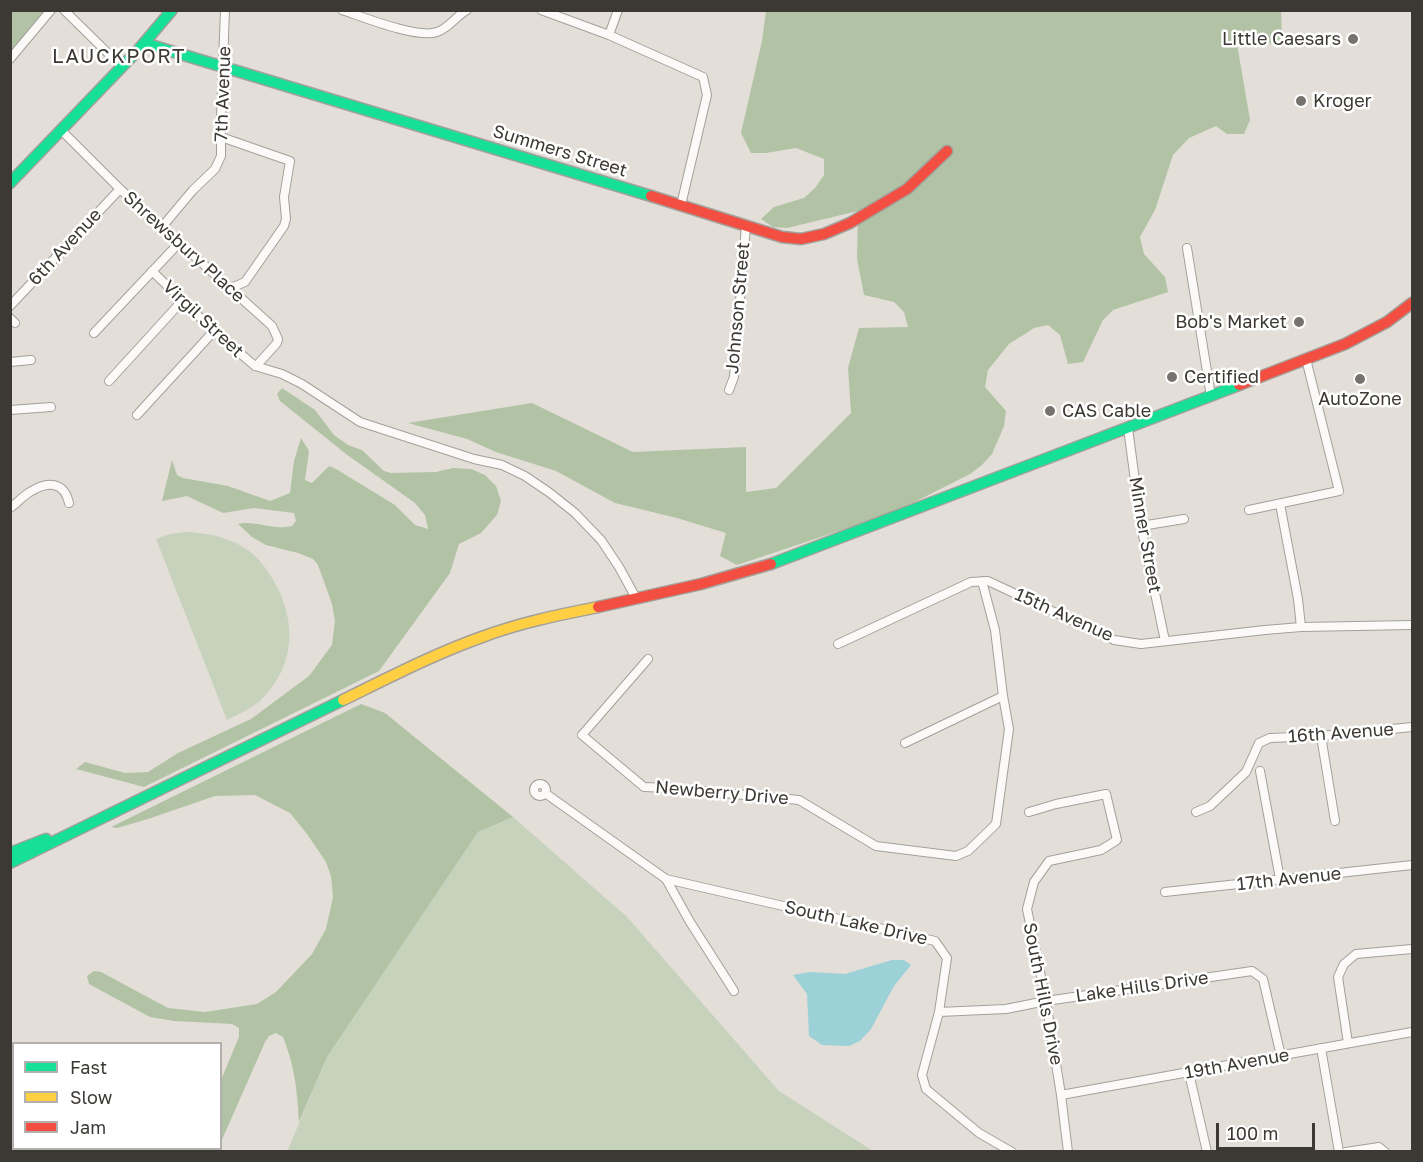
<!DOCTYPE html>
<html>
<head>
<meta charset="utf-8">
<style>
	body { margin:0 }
	#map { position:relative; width:1423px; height:1162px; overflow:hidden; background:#e3ded8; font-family:"Golos Text",sans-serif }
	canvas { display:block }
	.frame { position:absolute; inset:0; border:12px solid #3c3935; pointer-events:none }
	.legend { position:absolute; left:12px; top:1042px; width:210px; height:108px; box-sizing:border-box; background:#fff; border:2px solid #b1b0ae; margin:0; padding:8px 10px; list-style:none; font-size:18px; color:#3c3935 }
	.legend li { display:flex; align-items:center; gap:12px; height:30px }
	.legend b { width:30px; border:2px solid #b1b0ae }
	.scale { position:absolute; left:1216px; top:1123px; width:99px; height:27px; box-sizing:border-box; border:3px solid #3c3935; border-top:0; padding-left:8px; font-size:18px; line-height:21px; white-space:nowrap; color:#3c3935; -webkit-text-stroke:4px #fff; paint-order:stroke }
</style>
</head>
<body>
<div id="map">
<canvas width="1423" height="1162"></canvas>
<div class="frame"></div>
<ul class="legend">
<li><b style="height:8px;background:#16e098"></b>Fast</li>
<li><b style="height:8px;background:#ffcf43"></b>Slow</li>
<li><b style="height:8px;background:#f24e42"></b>Jam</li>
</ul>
<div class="scale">100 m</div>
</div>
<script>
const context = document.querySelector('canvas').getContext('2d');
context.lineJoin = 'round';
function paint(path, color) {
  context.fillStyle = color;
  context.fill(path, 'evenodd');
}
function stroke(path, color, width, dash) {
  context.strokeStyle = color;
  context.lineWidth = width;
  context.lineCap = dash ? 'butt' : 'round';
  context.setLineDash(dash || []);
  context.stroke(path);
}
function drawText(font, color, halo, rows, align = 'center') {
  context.font = font + ' "Golos Text",sans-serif';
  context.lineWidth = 5;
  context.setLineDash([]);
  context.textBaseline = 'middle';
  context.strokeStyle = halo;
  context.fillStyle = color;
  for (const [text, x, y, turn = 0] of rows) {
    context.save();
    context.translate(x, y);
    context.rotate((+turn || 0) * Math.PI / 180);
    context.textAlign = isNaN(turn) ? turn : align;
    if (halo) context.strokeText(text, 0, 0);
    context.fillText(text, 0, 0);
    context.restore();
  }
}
paint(new Path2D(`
	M186 532C206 533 225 536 243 547 259 556 270 573 278 589 295 623 294 662 268 692 265 695 262 699 259 702 249 709 238 715 227 720L156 539 170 534Z
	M513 817 627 917 779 1091 873 1151 287 1152 327 1057 478 832Z`), '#c6d2bc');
paint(new Path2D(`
	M11 11H47L11 52Z
	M766 11H1281L1282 43 1237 44 1250 120 1244 134H1227L1216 126 1189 138 1173 155 1155 210 1140 237 1144 254 1165 277 1168 292 1113 310 1103 320 1083 362 1068 364 1060 335 1048 325 1034 328 1009 344 988 370 985 387 1006 411 1004 426 992 454 982 465 970 474 893 513 737 565 720 556 726 533 677 518 615 503 556 471 496 452 467 439 408 423 532 403 633 452 746 447V492L776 488 851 413 848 368 859 328 908 327 904 312 894 302 864 295 857 259 858 211 787 228 773 227 761 219 774 207 804 198 815 188 824 175V159L796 148 766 153H751L741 133 762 41Z
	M282 388 315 410 334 435 348 445 362 450 384 471 391 473 436 472 453 468 471 469 485 475 496 486 501 501 497 515 481 533 459 544 450 573 379 671 144 787 76 769 85 762 125 773 148 772 178 753 251 719 309 676 332 645 335 621 332 604 318 565 313 559 298 553 266 545 252 537 238 524C256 520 272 531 292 526L296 521 294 513 254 508 223 513 187 496 162 501 172 460 177 475 183 478 228 486 270 501 290 493 294 461 301 438 309 451 305 480 312 483 329 466 336 469 395 505 415 525 428 529 425 515 415 503 346 454 280 401 277 394Z
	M361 704 385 713 513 817 478 832 327 1057 299 1122C297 1089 295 1068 283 1037L276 1033 269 1036 265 1042 221 1142V1080L239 1037V1028L232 1024 174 1021 150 1017 89 984 87 976 94 971 101 972 168 1008 205 1012 257 1004 276 992 312 954 326 929 333 897 331 876 326 862 307 834 290 813 255 795 215 796 148 819 117 828 111 827Z`), '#b2c3a5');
paint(new Path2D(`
	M892 960H904L911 965 894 986 871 1029 860 1041 849 1046 822 1045 809 1036 807 994 793 975 810 972 845 974Z`), '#9cd1d7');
const street = new Path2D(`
	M64 10 122 67
	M342 10C363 17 418 39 437 32 449 28 456 16 467 10
	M541 10 609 35 703 77 707 95 681 205
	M609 35 618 10
	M10 59 51 10
	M61 130 120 189 272 326 278 339 277 343 258 364 255 366
	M221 137 290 161 284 197 286 219 284 226 245 282 231 288
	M162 227 193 190 215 169 221 156V117L225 10
	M1187 248 1211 396
	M152 271 214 331 255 366 282 374 302 384 360 422 474 459 502 465 525 476 550 493 575 513 601 540 619 567 636 598
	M10 306 120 189
	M10 318 15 323
	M94 333 179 243
	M10 362 31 360
	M109 381 182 301
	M729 390 734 377 746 225
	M10 410 51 407
	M137 415 214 331
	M1128 428 1141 526 1165 641
	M1280 504 1298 599 1301 627
	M10 508C17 503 23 496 30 492 47 481 64 481 69 503
	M1249 510 1339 491 1306 359
	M1141 526 1184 519
	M838 644 971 582 988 581 1114 640 1141 644 1265 630 1301 627 1412 625
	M648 659 582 735 644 787 669 788 799 800 876 846 956 856 968 851 996 824 1009 729 1003 696 995 630 982 581
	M1321 736 1335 821
	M905 743 1003 696
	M1260 771 1280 879
	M534 790a6 6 0 1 1 12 0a6 6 0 1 1-12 0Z
	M545 793 666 879 935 941 947 958 939 1012 922 1075 926 1089 979 1133 1012 1152
	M1029 812 1056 804 1106 794 1117 840 1101 850 1049 861 1034 882 1027 909 1046 1001 1061 1095 1068 1152
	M1196 812 1210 806 1246 772 1259 743 1270 738 1321 736 1412 727
	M666 879 690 922 734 991
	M1165 892 1412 865
	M939 1012 1006 1009 1046 1001 1252 971 1263 979 1281 1056
	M1348 1043 1338 977 1344 964 1356 954 1412 949
	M1321 1048 1339 1152
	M1189 1073 1207 1152
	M1061 1095 1412 1032
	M1346 1152 1379 1147 1385 1152`);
const fast = new Path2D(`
	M144 43 651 196
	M10 183 139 49 172 10
	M771 564 1239 385
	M10 853 46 839
	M10 863 343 700`);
const slow = new Path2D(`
	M343 700C388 678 434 654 482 637 519 623 558 615 598 607`);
const jam = new Path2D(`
	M651 196 782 237 801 239 824 234 850 223 907 189 947 151
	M1239 385 1345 344 1387 322 1412 303
	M598 607 701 584 771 564`);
stroke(street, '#a3a09b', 10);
stroke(fast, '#a3a09b', 13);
stroke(slow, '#a3a09b', 13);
stroke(jam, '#a3a09b', 13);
stroke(street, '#fbfaf9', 8);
stroke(fast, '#16e098', 10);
stroke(slow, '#ffcf43', 10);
stroke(jam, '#f24e42', 10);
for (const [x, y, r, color] of [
	[1353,39,6,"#76736e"],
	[1301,101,6,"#76736e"],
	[1299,322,6,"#76736e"],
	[1172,377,6,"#76736e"],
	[1360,379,6,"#76736e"],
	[1050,411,6,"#76736e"]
]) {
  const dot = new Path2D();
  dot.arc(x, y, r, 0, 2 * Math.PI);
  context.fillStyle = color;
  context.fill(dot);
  stroke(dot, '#fff', 2);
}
drawText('18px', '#3c3935', '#fff', [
	["Little Caesars",1341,39,"right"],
	["Kroger",1313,101],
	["Bob's Market",1287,322,"right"],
	["Certified",1184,377],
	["AutoZone",1360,399,"center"],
	["CAS Cable",1062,411]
], 'left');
drawText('18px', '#3c3935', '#fff', [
	["7th Avenue",223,94,-88],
	["Summers Street",560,151,17],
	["6th Avenue",65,247,-47],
	["Shrewsbury Place",184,247,42],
	["Johnson Street",738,308,-85],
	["Virgil Street",203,319,43],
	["Minner Street",1145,535,80],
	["15th Avenue",1064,615,24],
	["16th Avenue",1341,733,-4],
	["Newberry Drive",722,793,5],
	["17th Avenue",1289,879,-6],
	["South Lake Drive",856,923,13],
	["Lake Hills Drive",1142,987,-8],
	["South Hills Drive",1043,994,79],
	["19th Avenue",1237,1064,-10]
]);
context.letterSpacing = '1.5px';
drawText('20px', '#3c3935', '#fff', [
	["LAUCKPORT",119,57]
]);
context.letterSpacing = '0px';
</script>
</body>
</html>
